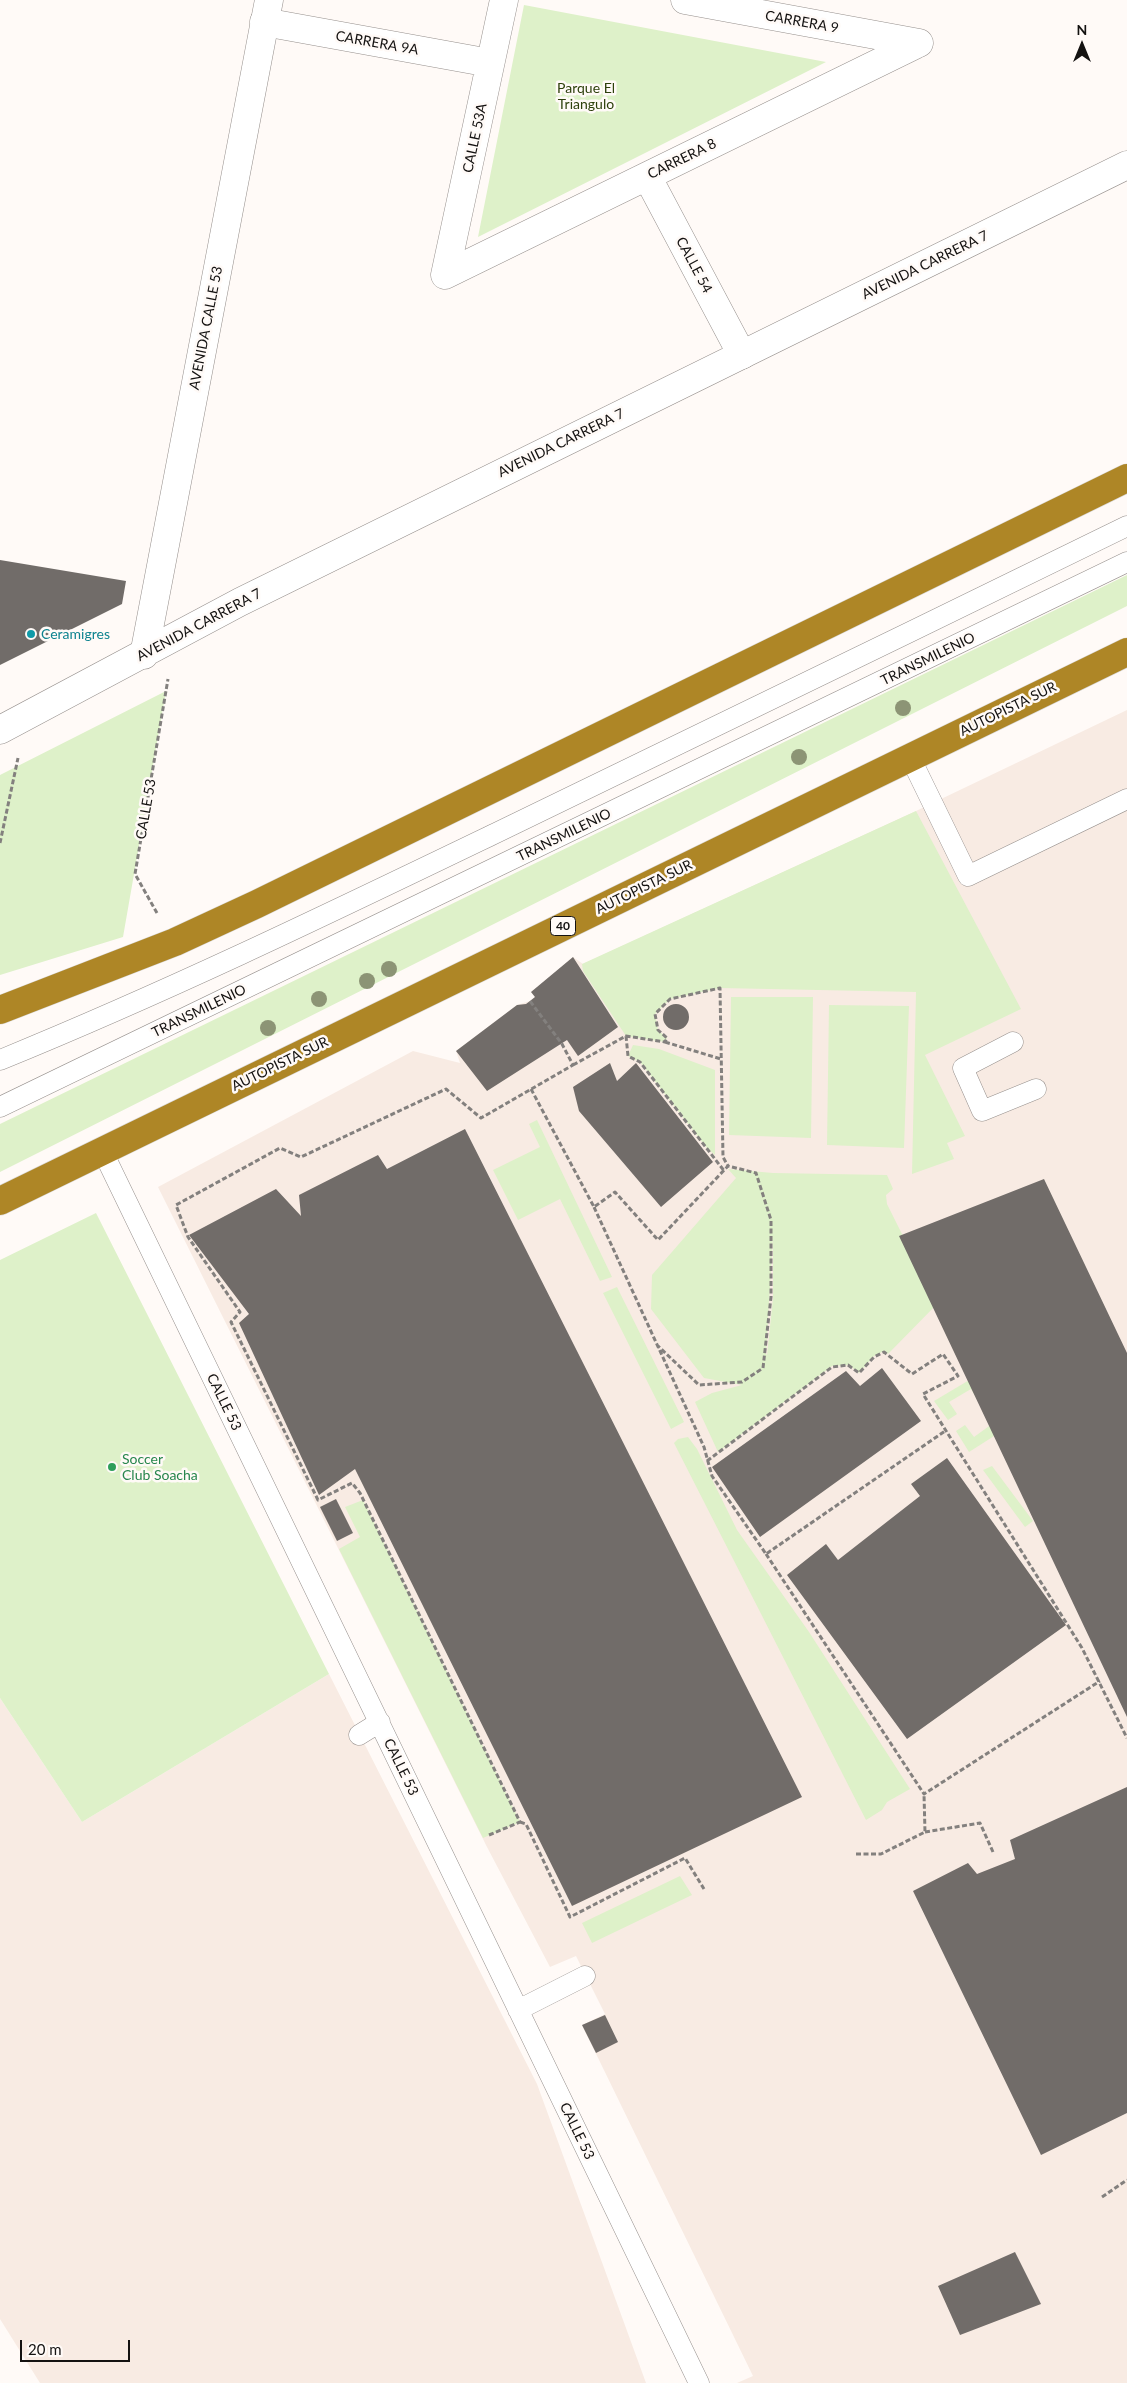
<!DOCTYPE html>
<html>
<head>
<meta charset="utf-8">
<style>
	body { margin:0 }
	#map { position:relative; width:1127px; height:2383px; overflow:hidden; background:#fffaf7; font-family:Lato,sans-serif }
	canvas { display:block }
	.north { position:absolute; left:1057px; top:20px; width:50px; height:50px; -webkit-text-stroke:4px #fffaf7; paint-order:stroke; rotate:0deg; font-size:14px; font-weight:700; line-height:20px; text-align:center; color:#141211 }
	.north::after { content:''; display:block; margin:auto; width:18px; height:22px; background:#141211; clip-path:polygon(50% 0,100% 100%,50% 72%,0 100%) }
	.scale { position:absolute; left:20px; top:2340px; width:110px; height:22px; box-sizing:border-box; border:2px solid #141211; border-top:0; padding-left:6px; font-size:15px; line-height:18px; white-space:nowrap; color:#141211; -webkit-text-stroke:4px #fffaf7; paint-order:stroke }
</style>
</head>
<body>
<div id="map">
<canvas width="1127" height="2383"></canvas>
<div class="north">N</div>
<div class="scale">20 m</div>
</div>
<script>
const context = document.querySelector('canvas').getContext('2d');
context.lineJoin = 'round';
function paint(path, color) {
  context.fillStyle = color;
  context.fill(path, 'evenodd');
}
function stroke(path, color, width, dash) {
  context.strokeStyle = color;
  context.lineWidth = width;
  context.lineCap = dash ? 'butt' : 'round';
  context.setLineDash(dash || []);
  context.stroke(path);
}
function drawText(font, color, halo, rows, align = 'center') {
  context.font = font + ' Lato,sans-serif';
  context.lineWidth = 5;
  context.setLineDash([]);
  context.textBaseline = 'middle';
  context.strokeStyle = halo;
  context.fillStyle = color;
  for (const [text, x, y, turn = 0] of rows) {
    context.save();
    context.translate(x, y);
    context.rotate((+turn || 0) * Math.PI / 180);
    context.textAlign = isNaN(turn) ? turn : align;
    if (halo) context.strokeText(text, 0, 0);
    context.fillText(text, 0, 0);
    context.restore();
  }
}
paint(new Path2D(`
	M1127 710V2383H737L753 2376 582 2025 605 2014 576 1956 550 1967 487 1847 158 1187 413 1051 460 1063 456 1051 517 1005 530 1001 535 997 531 992 573 957 583 964 916 811Z
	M329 1674 537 2084 646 2383H40L0 2319V1698L82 1822Z`), '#f8ebe3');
paint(new Path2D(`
	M524 5 826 62 478 237Z
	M1127 575V606L0 1172V1124Z
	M166 691 123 937 0 975V775Z
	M916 811 1021 1009 925 1055 965 1136 947 1143 954 1159 912 1174 916 992 720 988 670 999 655 1014 658 1030 667 1038 665 1042 626 1036 583 971 582 964Z
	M731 997H813L811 1138 729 1135Z
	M829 1005 909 1006 904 1148 827 1145Z
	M633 1045 659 1049 715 1070V1155L706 1147 640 1062 628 1056Z
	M537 1120 612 1277 600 1281 560 1199 518 1220 493 1170 540 1147 529 1124Z
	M728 1169 773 1173 887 1175 893 1189 886 1195 887 1204 937 1304 888 1354 884 1351 874 1356 859 1373 849 1365 832 1366 718 1452 695 1402 712 1393 742 1385 704 1378 651 1309 652 1275 736 1178ZM773 1237V1298L767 1355 766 1354Z
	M96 1213 329 1674 82 1822 0 1698V1260Z
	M617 1287 684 1422 671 1429 603 1293Z
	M971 1379 1002 1431 969 1452 956 1431 965 1425 974 1437 992 1424 971 1389 949 1402 957 1414 948 1420 934 1401Z
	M688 1437 697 1449 737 1530 809 1632 910 1789 887 1802 882 1810 866 1820 674 1443 678 1439Z
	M992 1466 1033 1521 1025 1527 983 1470Z
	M363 1500 520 1822 483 1838 339 1549 360 1537 345 1507Z
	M680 1876 692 1895 592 1943 582 1923Z`), '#def1c9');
paint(new Path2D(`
	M0 560 126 581 122 604 0 665Z
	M573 957 618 1027 578 1056 567 1040 487 1091 456 1051 517 1005 526 1004 530 1001 535 997 531 992Z
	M663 1017a13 13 0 1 1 26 0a13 13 0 1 1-26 0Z
	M610 1063 617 1081 636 1063 713 1162 661 1207 579 1111 573 1087Z
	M465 1129 802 1797 572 1906 355 1469 319 1495 239 1323 249 1314 189 1235 276 1189 301 1216 299 1195 378 1155 387 1169Z
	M1044 1179 1127 1353V1717L899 1236Z
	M882 1368 921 1421 760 1537 712 1467 846 1371 860 1386Z
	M947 1458 1066 1625 907 1739 787 1575 826 1544 838 1560 920 1496 911 1484Z
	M336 1499 353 1533 337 1541 320 1507Z
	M1127 1787V2113L1041 2155 913 1891 968 1863 977 1874 1015 1859 1010 1840Z
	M605 2015 618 2042 596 2053 582 2025Z
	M1015 2252 1041 2304 960 2335 938 2286Z`), '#716c69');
const lane = new Path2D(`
	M910 757 968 876 1127 799
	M1013 1042 963 1068 982 1111 1036 1089
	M0 1060C169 991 332 912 496 833 706 731 917 629 1127 526
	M0 1107 1127 562
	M102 1150 699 2383
	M359 1735 380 1722
	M518 2010 585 1976`);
const street = new Path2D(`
	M685 0 919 43
	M264 22 490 63
	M647 176 742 355
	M445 275 919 43
	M445 275 504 0`);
const secondary = new Path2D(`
	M144 655 269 0
	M0 730 240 602 1127 165`);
const highway = new Path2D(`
	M0 1010 175 942 257 904 1127 478
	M0 1201 1127 652`);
stroke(lane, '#96908d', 21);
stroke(street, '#96908d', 29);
stroke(secondary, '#96908d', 29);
stroke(highway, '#d9d9d9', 29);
stroke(new Path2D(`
	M0 843 18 758
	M157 913 135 874 168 679
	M626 1036 628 1056 640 1062 725 1172
	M665 1042 721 1059
	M573 1065 626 1036 665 1042 667 1038 658 1030 655 1014 670 999 720 988 723 1157 728 1166
	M531 1089 594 1207 615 1192 658 1240 728 1166 756 1173 771 1220V1297L763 1368 742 1382 699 1385 657 1345
	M594 1207 704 1447 712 1476 766 1554 945 1431
	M707 1461 832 1367 848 1365 859 1373 874 1357 884 1352 912 1374 943 1354 958 1376 923 1394 1082 1648 1127 1738
	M766 1554 924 1794 1100 1681
	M520 1822 526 1824 570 1917 685 1858 704 1889
	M925 1832 980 1823 993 1852
	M489 1835 520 1822 360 1493 352 1483 318 1500 231 1322 240 1312 188 1237 176 1205 280 1148 301 1157 446 1089 481 1118 573 1065 562 1044 530 1001
	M856 1854H881L925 1832 924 1794
	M1102 2197 1127 2180`), '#83807e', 3, [5, 2.5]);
stroke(lane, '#fff', 20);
stroke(street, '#fff', 28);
stroke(secondary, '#fff', 28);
stroke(highway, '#ae8626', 28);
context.fillStyle = '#8c9475';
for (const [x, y] of [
	[903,708],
	[799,757],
	[389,969],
	[367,981],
	[319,999],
	[268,1028]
]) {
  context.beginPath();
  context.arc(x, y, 8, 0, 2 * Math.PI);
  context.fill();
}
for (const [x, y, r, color] of [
	[31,634,5,"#0f9aa8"],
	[112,1467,5,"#2e9e5b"]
]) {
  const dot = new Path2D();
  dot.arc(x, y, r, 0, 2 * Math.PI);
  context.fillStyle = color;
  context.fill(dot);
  stroke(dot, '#fffaf7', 2);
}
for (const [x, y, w] of [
	[563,926,25]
]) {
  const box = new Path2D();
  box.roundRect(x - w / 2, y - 9.5, w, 19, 4);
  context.fillStyle = '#fffaf7';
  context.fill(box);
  stroke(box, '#141211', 1);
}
drawText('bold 12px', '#141211', null, [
	["40",563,926]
]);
drawText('14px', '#141211', '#fffaf7', [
	["CARRERA 9",802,22,10],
	["CARRERA 9A",377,43,10],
	["CALLE 53A",475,138,-78],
	["CARRERA 8",682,159,-26],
	["CALLE 54",694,265,62],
	["AVENIDA CARRERA 7",925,265,-26],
	["AVENIDA CALLE 53",206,328,-79],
	["AVENIDA CARRERA 7",561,443,-26],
	["AVENIDA CARRERA 7",199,625,-28],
	["TRANSMILENIO",928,659,-26],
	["AUTOPISTA SUR",1008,709,-26],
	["CALLE 53",146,809,-80],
	["TRANSMILENIO",564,835,-26],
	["AUTOPISTA SUR",644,887,-26],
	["TRANSMILENIO",199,1011,-26],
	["AUTOPISTA SUR",280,1064,-26],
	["CALLE 53",224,1402,64],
	["CALLE 53",401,1767,64],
	["CALLE 53",577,2131,64]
]);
drawText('14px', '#2d400b', '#fffaf7', [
	["Parque El",586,88],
	["Triangulo",586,104]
]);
drawText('14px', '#0d838f', '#fffaf7', [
	["Ceramigres",41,634]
], 'left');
drawText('14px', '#27864d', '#fffaf7', [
	["Soccer",122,1459],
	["Club Soacha",122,1475]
], 'left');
</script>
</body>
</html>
